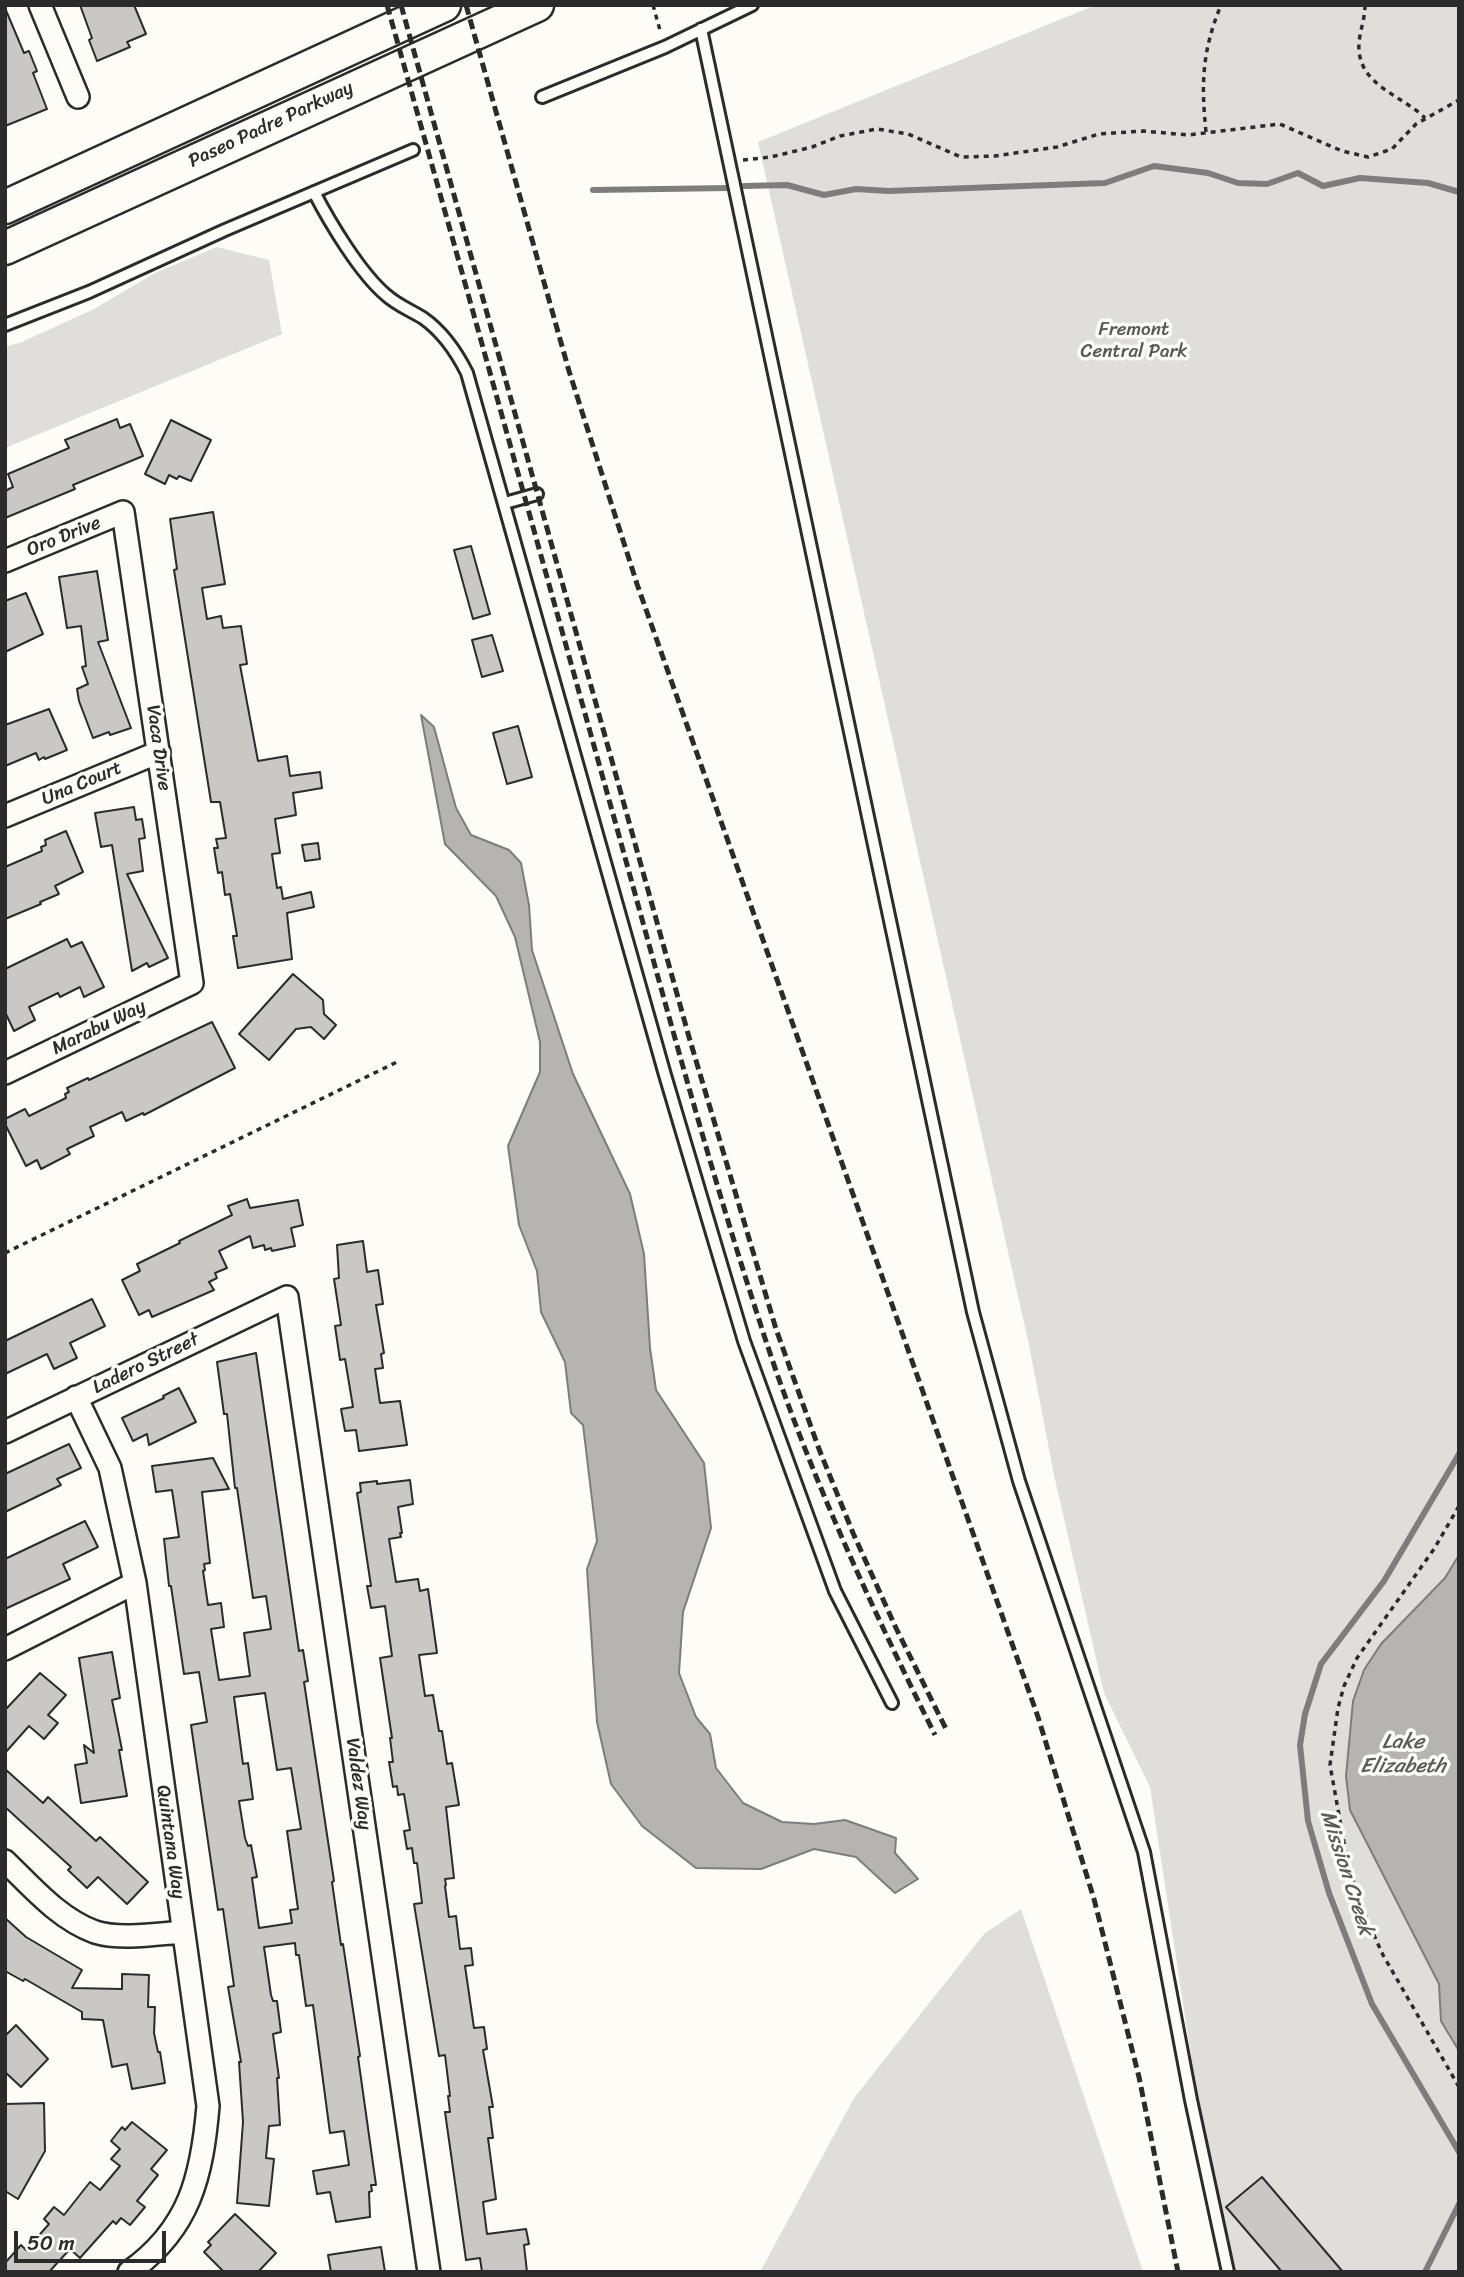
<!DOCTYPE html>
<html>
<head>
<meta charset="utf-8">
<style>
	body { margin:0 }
	#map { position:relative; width:1464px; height:2277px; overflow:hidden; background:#fdfcf7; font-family:Sriracha,sans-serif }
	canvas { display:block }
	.frame { position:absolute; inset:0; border:7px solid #2b2b2b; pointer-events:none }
	.scale { position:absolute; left:14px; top:2231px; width:152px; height:32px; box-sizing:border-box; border:4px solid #2b2b2b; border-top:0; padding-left:9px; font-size:21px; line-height:24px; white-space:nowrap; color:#2b2b2b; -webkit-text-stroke:5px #fdfcf7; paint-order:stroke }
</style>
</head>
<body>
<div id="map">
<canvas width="1464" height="2277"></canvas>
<div class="frame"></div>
<div class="scale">50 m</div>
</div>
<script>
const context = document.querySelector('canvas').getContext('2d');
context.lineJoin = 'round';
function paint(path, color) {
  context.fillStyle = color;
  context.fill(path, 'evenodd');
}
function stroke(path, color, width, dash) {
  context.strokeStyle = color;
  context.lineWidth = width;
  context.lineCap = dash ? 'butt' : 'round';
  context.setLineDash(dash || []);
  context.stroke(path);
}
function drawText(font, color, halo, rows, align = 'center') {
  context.font = font + ' Sriracha,sans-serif';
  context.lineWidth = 7;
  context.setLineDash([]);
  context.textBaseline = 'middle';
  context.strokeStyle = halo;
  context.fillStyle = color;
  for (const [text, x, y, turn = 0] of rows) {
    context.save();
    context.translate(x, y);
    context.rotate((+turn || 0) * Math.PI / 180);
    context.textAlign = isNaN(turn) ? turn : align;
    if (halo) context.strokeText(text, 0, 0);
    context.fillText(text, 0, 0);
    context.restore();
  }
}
paint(new Path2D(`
	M1096 5H1459V2272H1235L1213 2200 1150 1787 1104 1693 1054 1475 1029 1345 758 142Z
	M217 247 269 260 282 334 5 448V347L22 342 94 309 155 273Z
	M1021 1909 1143 2272H760L854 2098 984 1934Z`), '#dfdeda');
const water = new Path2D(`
	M421 715 434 727 456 808 471 835 509 850 521 863 529 905 532 950 573 1074 630 1194 644 1254 650 1348 656 1390 704 1463 711 1528 683 1612 679 1673 696 1717 710 1734 716 1768 743 1803 782 1822 814 1824 845 1820 896 1838 895 1853 918 1879 895 1893 856 1857 814 1849 761 1869 696 1868 642 1826 611 1784 597 1722 587 1569 597 1541 583 1425 571 1413 565 1362 541 1312 537 1271 519 1225 508 1146 540 1072V1042L515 937 496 896 445 844Z
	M1459 1555V2051L1441 2021 1439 1984 1350 1810 1346 1776 1353 1701 1364 1670 1381 1644 1445 1578Z`);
paint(water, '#b5b4b1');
stroke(water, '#7e7d7b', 2);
stroke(new Path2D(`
	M744 186 787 185 824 195 856 189 888 191 1105 183 1154 166 1208 173 1238 183 1267 184 1298 173 1323 186 1360 178 1428 183 1459 192
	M593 190 730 188
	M1459 1454 1384 1581 1321 1664 1305 1714 1300 1745 1308 1821 1329 1893 1372 2004 1459 2152
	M1425 2272 1459 2204`), '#7e7d7b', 6);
const building = new Path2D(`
	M80 5H134L146 34 127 42 130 47 97 61 89 40 92 38Z
	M5 8 24 53 29 51 37 71 33 73 47 109 5 126Z
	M117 419 120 428 130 424 143 456 73 485 75 489 5 518V491L13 487 8 474 69 448 65 440Z
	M171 420 211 440 191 481 179 476 177 479 169 475 165 484 145 474Z
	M213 512 225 584 202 588 207 619 221 616 223 628 241 626 247 664 240 665 258 761 287 756 290 776 320 772 322 788 293 793 296 815 275 819 280 853 272 854 277 888 281 887 283 899 311 892 314 907 287 913 292 959 238 968 233 936H237L230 894 225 895 222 872 218 873 214 848H218L216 839 226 838 220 802H211L174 570 177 569 170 519Z
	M471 546 490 614 473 619 454 550Z
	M97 571 108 640 98 642 131 728 110 735 109 732 93 738 79 701 77 689 88 684 82 667 86 666 81 626 67 628 59 577Z
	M26 593 43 634 5 652V601Z
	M492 635 503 671 482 677 472 640Z
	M49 709 67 750 45 759 44 757 39 760 36 753 5 766V725Z
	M518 726 532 777 507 784 493 733Z
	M134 807 136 820 142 819 145 838 139 839 143 871 127 874 168 958 149 967 147 963 132 971 112 845 101 847 95 813Z
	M66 831 83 872 55 886 59 894 40 902 41 904 5 919V867L42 851 41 847 46 845 45 840Z
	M318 843 320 859 305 861 302 845Z
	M67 939 71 947 82 942 104 987 84 997 80 987 60 997 58 993 29 1007 35 1020 14 1031 5 1012V969Z
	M293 974 323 1000 324 1014 336 1025 324 1039 311 1027 296 1029 269 1060 239 1034Z
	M212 1022 235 1068 144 1115 143 1113 126 1121 122 1112 90 1127 94 1136 67 1149 70 1154 41 1169 37 1160 26 1166 5 1124V1119L25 1109 29 1116 66 1098 65 1094 69 1092 67 1088 88 1078 89 1080Z
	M247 1199 250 1208 298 1200 303 1225 291 1228 295 1246 272 1251 271 1248 265 1250 264 1245 253 1248 250 1236 219 1251 227 1268 215 1273 217 1278 209 1282 214 1290 152 1317 149 1310 139 1315 122 1280 140 1271 137 1264 180 1243 179 1241 232 1215 228 1206Z
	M363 1241 367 1272 378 1270 383 1304 376 1305 384 1353 381 1354 383 1368 375 1369 380 1403 400 1401 407 1445 359 1451 356 1430 345 1431 341 1409 353 1407 345 1359 340 1360 335 1326 341 1325 334 1279 339 1278 337 1245Z
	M92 1299 105 1326 70 1343 77 1358 54 1369 47 1354 5 1374V1341Z
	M256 1353 299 1651 303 1650 308 1681 304 1682 334 1881 332 1882 341 1945 343 1944 360 2056 358 2057 376 2185H371L372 2191 369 2192 370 2217 336 2222 330 2192 317 2194 313 2171 349 2165 344 2131 330 2133 313 2005 306 2006 299 1955H296L295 1943 264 1947 271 1995 273 2001H277L281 2032 273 2034 279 2078H277L280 2125 269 2126 266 2158 274 2159 269 2206 237 2203 243 2122 239 2062H241L228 1987 234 1986 223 1909 218 1910 191 1725 207 1722 199 1672 184 1674 171 1586H169L164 1539 179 1537 172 1490 156 1492 152 1466 213 1458 229 1489 202 1492 210 1563 204 1564 205 1570 203 1571 208 1605 221 1603 224 1627 211 1629 219 1680 250 1676 244 1633 271 1629 266 1596 253 1598 237 1488H235L227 1414H224L217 1362ZM265 1693 277 1770 291 1768 301 1829 287 1831 298 1909 290 1910 292 1923 259 1928 252 1878 257 1877 251 1845 248 1846 245 1838 239 1801 253 1799 248 1763 243 1764 234 1697Z
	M179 1388 196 1422 149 1445 147 1434 133 1441 122 1418 164 1398 163 1396Z
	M69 1444 81 1468 57 1479 61 1485 5 1512V1474Z
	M410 1480 413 1504 398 1507 402 1533H400L401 1537 389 1539 396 1582 418 1579 420 1591 428 1589 437 1653 419 1655 425 1696 433 1695 439 1731H442L447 1764 452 1763 459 1805 446 1807 454 1878 445 1879 446 1885 445 1886 449 1917 456 1916 460 1949 471 1948 473 1965 465 1966 474 2028 484 2027 487 2049 483 2050 493 2107H489L493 2138H488L496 2199 483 2202 487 2234 526 2229 529 2244 524 2245 527 2272H482L480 2258 466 2260 445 2112H450L448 2096H450L445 2055 439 2056 414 1904 422 1903 417 1863H414L412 1848 407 1849 404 1831 410 1830 404 1794 398 1795 397 1786 393 1787 389 1762H393L390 1738H392L380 1658 392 1656 385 1606 371 1608 367 1586H371L357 1493 361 1492 360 1483 377 1481V1484Z
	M85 1521 98 1547 63 1564 70 1579 5 1609V1559Z
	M112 1652 120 1698 112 1700 122 1750H119L127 1796 81 1803 75 1765 87 1763 84 1745 94 1753 79 1658Z
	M40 1673 66 1695 48 1715 58 1723 44 1739 29 1726 5 1753V1710Z
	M5 1769 43 1803 48 1797 96 1841 100 1837 148 1882 127 1904 98 1877 87 1888 68 1870 71 1867 5 1807Z
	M5 1918 26 1937 82 1970 72 1988 122 1989V1974L149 1975 148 2007H155L154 2033 158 2052H160L165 2083 132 2089 127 2064 112 2067 103 2020 82 2019V2012L25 1979 23 1981 5 1971Z
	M16 2025 48 2059 21 2087 5 2072V2036Z
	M44 2103 45 2151 18 2199 5 2191V2104Z
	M132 2122 167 2150 151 2169 158 2175 137 2201 145 2207 130 2225 121 2218 116 2224 113 2221 80 2258 70 2249 49 2272H5V2263L21 2245 26 2250 49 2224 44 2219 54 2207 64 2215 90 2182 100 2190 120 2166 111 2159 120 2149 111 2141 122 2127 125 2130Z
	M1262 2177 1343 2272H1282L1226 2207Z
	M235 2214 276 2253 258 2272H224L204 2252 211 2245 208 2242Z
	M381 2247 385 2272H331L328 2255Z`);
paint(building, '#c9c8c4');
stroke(building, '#2b2b2b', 2);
const lane = new Path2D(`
	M701 29 973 1312 1019 1481 1144 1852 1191 2100 1228 2272
	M542 97 665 47 752 5
	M314 192C330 223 360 273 386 295 397 305 410 310 423 318 443 332 456 351 467 373L665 1075 744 1341 835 1591 892 1703
	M5 325 89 292 225 230 413 150
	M505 503 537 494`);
const street = new Path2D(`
	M40 5 78 97
	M5 561 123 512 192 983 5 1073
	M5 816 159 752
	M76 1397 110 1468 135 1583 208 2106C202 2176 190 2229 129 2272
	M5 1432 287 1297 429 2272
	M5 1649 135 1583
	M5 1861C32 1887 59 1919 95 1932 120 1940 157 1934 183 1932`);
const secondary = new Path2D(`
	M5 207 444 5
	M5 248 537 5`);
stroke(lane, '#2b2b2b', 16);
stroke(street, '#2b2b2b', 26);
stroke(secondary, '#2b2b2b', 37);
stroke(new Path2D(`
	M653 5 661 34
	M1365 5C1365 19 1360 30 1359 43 1356 85 1402 95 1425 118
	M1206 132C1201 84 1202 51 1221 5
	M743 160 771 157 812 147 840 136 877 129 908 134 961 157 995 156 1057 147 1099 134 1143 131 1188 135 1280 124 1342 151 1368 157 1392 149 1416 124 1459 100
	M5 1253 397 1062
	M1459 1506 1434 1549 1357 1658 1344 1686 1338 1708 1330 1765 1348 1865 1364 1913 1383 1955 1459 2087`), '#2b2b2b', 3.5, [5, 5]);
stroke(lane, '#fdfcf7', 10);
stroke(street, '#fdfcf7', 21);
stroke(secondary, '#fdfcf7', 32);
stroke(new Path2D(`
	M387 5C463 275 538 545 613 814 661 987 707 1161 763 1332 808 1471 870 1604 935 1735
	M401 5 689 1037 776 1329 819 1449 853 1533 896 1628 946 1729
	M466 5 569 371 637 584 1038 1717 1094 1899 1139 2077 1178 2272`), '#2b2b2b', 5, [10, 5]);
drawText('19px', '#2b2b2b', '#fdfcf7', [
	["Paseo Padre Parkway",271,125,-25],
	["Oro Drive",64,537,-22],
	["Vaca Drive",158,748,82],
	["Una Court",82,784,-23],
	["Marabu Way",99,1028,-26],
	["Ladero Street",146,1364,-26],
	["Valdez Way",358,1784,82],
	["Quintana Way",170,1842,82]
]);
drawText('19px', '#585857', '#fdfcf7', [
	["Fremont",1134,330],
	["Central Park",1134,352]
]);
drawText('italic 21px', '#5b5b5a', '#fdfcf7', [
	["Lake",1403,1743],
	["Elizabeth",1403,1767],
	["Mission Creek",1346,1873,72]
]);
</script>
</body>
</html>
